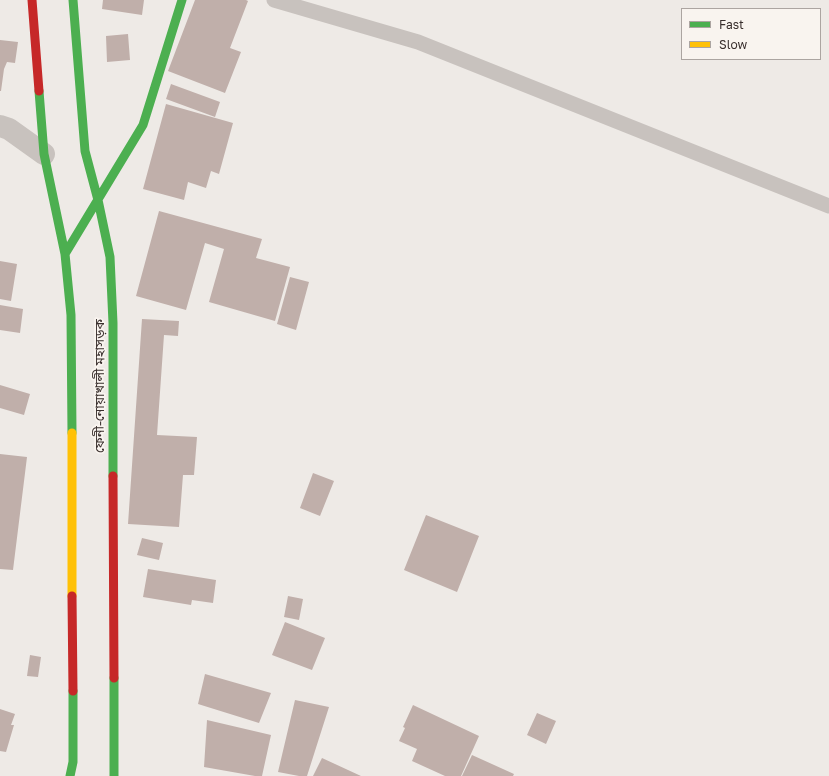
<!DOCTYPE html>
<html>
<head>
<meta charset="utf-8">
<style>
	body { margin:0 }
	#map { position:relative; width:829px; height:776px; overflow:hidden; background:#eeeae6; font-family:"Golos Text",sans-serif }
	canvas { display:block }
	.legend { position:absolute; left:681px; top:8px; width:140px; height:52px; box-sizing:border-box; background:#f9f4ef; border:1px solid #aca5a1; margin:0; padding:5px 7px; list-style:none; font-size:12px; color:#392f2d }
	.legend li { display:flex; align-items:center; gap:8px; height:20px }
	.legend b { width:20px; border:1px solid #aca5a1 }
</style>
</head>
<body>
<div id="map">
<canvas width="829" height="776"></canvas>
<ul class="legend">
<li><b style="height:5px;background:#4caf50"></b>Fast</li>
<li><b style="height:5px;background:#ffc107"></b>Slow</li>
</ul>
</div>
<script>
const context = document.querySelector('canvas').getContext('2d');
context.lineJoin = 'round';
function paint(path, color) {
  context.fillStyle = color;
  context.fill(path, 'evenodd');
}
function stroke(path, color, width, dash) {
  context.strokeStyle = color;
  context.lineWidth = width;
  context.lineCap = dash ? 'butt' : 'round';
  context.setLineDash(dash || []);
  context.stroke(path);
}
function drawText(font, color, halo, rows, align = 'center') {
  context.font = font + ' "Golos Text","Noto Sans Bengali",sans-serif';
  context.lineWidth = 3.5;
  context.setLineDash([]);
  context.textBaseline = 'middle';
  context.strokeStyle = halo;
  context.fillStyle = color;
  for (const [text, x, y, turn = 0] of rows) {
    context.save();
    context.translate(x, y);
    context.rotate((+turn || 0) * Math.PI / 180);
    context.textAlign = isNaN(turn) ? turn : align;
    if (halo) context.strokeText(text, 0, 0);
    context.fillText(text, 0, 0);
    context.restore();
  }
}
paint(new Path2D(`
	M103 0H144L142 15 102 9Z
	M195 0H246L248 1 230 48 241 52 225 93 168 71Z
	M128 34 130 60 107 62 106 36Z
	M0 40 18 42 15 63 7 62 4 69 1 91H0Z
	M171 84 220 102 215 117 166 99Z
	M166 104 233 123 219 174 211 171 206 188 188 182 184 200 143 189Z
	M159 211 262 239 256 258 290 267 275 321 209 302 224 249 205 243 186 310 136 296Z
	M0 261 17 264 11 301 0 299Z
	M290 277 309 282 296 330 277 324Z
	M0 305 23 309 20 333 0 330Z
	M142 319 179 321 178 336 164 335 157 435 197 437 194 475H183L179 527 128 524Z
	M0 385 30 394 24 415 0 408Z
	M0 454 27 457 13 570 0 569Z
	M313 473 334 481 320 516 300 508Z
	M426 515 479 536 457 592 404 570Z
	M142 538 163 543 159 560 137 555Z
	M148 569 216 580 213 603 192 600 191 605 143 597Z
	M288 596 303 599 299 620 284 617Z
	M285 622 325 638 312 670 272 655Z
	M30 655 41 657 38 677 27 676Z
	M205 674 271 693 259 723 198 704Z
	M295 700 329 707 307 776H299L278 772Z
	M413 705 479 736 461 776H445L412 761 417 749 399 741 405 728 403 727Z
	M0 709 15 714 11 725H14L6 752 0 751Z
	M537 713 556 721 546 744 527 735Z
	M207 720 271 735 262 776H255L204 767Z
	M472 755 514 774 513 776H462Z
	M322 758 361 776H313Z`), '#c0afaa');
stroke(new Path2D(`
	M274 0 418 42 829 206`), '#c8c2be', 15);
stroke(new Path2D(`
	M0 126 9 129 44 154`), '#c8c2be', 22);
stroke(new Path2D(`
	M73 0 85 151 98 200 110 257 113 323V476
	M39 91 44 154 65 254 71 315 72 433
	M65 254 143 125 182 0
	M114 678V776
	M70 776 73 762V691`), '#4caf50', 9);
stroke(new Path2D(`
	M72 433V596`), '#ffc107', 9);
stroke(new Path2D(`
	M32 0 39 91
	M113 476 114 678
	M72 596 73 691`), '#c62828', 9);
drawText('13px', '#392f2d', '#f9f4ef', [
	["ফেনী-নোয়াখালী মহাসড়ক",100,386,-90]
]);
</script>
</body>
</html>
